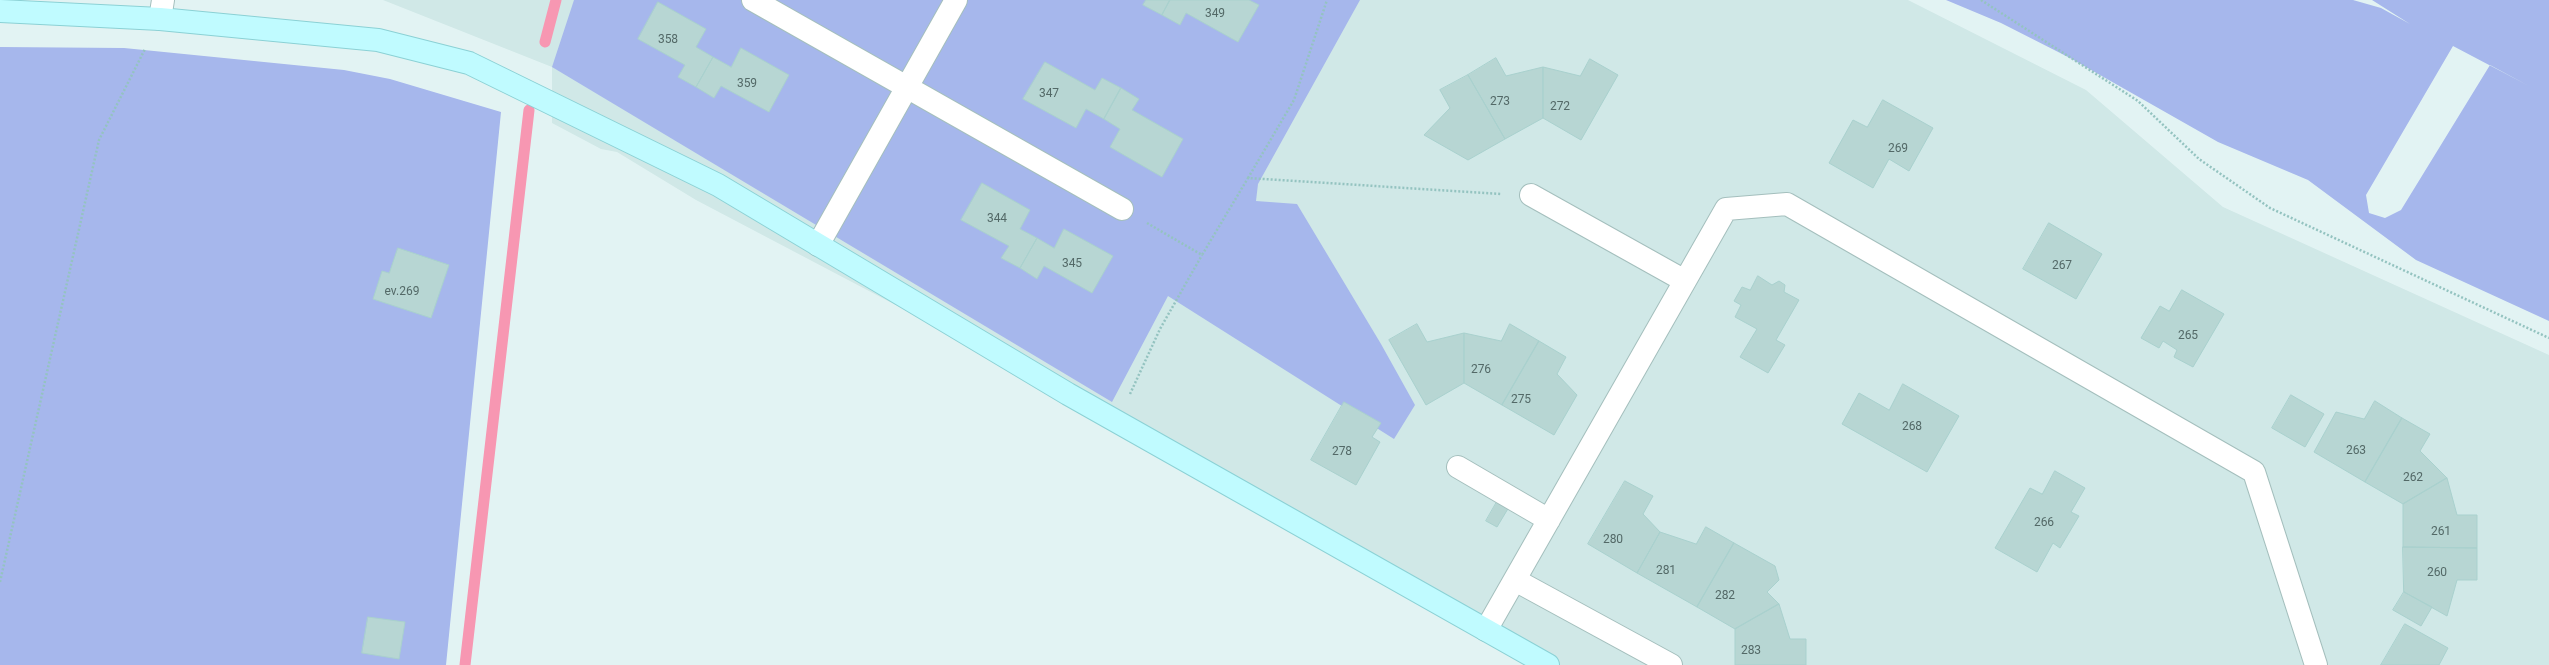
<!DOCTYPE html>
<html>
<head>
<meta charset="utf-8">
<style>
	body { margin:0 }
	canvas { display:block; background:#e2f3f3 }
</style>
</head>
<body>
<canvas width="2549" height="665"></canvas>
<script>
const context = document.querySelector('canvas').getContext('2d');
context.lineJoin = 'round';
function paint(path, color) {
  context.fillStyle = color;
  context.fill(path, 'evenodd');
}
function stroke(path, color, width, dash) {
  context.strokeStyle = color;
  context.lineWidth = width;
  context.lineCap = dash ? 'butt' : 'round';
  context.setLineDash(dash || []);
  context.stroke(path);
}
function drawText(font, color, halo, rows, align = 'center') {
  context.font = font + ' Roboto,sans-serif';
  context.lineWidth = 4;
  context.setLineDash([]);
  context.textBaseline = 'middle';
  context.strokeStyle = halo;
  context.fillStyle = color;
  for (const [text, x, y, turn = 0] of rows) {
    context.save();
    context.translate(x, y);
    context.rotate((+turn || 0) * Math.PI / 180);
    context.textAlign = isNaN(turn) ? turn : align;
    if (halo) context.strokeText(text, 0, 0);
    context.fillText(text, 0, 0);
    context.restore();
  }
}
paint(new Path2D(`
	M383 0H1908L2086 90 2223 207 2549 355V665H1528L1118 422 696 200 617 152 601 149 552 123V67Z`), '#d0e8e7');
paint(new Path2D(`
	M574 0H1360L1258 184 1256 201 1297 204 1381 344 1415 405 1394 439 1168 296 1112 402 552 67Z
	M1946 0H2353L2381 8 2410 24 2372 0H2549V321L2416 260 2308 180 2218 142 2070 58 2001 23ZM2453 46 2529 86 2490 65 2401 210 2385 218 2369 213 2366 195Z
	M0 47 124 48 344 70 390 79 501 112 446 665H0Z`), '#a6b7ec');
stroke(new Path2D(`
	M545 42 556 0
	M465 665 529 110`), '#f797b2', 11);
const building = new Path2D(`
	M1146 0H1170L1162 15 1143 5Z
	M1170 0H1249L1259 5 1238 42 1186 13 1180 25 1162 15Z
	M658 2 706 29 696 47 713 57 696 87 678 77 685 65 638 39Z
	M741 48 789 75 769 112 721 86 714 98 696 87 713 57 731 67Z
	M1496 58 1506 76 1543 67V118L1505 139 1468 75Z
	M1590 59 1618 75 1581 140 1543 118V67L1580 76Z
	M1045 62 1095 90 1102 78 1121 88 1104 119 1086 109 1076 128 1023 99Z
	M1468 75 1505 139 1468 160 1424 135 1450 108 1440 90Z
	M1121 88 1139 99 1132 110 1183 139 1162 177 1110 147 1120 129 1104 119Z
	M1883 100 1933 128 1909 171 1889 159 1873 188 1829 163 1853 120 1867 127Z
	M982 183 1030 210 1020 229 1037 238 1020 268 1001 258 1009 246 961 220Z
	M2049 223 2102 254 2076 299 2023 269Z
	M1064 229 1113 256 1092 293 1044 266 1037 279 1020 268 1037 238 1054 248Z
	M398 248 449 265 431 318 373 299 382 271 389 273Z
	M1758 276 1772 285 1779 281 1785 285 1784 292 1799 300 1776 340 1785 345 1768 373 1740 357 1757 329 1735 317 1741 305 1734 301 1742 287 1750 290Z
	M2182 290 2224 314 2193 367 2174 357 2177 350 2163 341 2159 348 2141 338 2160 306 2169 311Z
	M1417 324 1427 342 1464 333V383L1426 405 1389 340Z
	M1510 324 1539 341 1502 405 1464 383V333L1501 341Z
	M1539 341 1566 357 1557 374 1577 395 1554 435 1502 405Z
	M1903 384 1959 416 1927 472 1842 424 1859 393 1889 410Z
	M2291 395 2324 414 2305 447 2272 428Z
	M2375 401 2402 418 2365 482 2314 452 2336 412 2364 419Z
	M1344 402 1381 423 1372 437 1380 442 1356 485 1311 460Z
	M2402 418 2430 434 2420 451 2447 478 2403 504 2365 482Z
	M2055 471 2085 488 2071 512 2079 516 2060 548 2053 543 2037 572 1995 548 2030 488 2042 494Z
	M2447 478 2457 515H2477V548L2403 547V504Z
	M1625 481 1653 496 1643 514 1660 532 1637 573 1588 544Z
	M1498 500 1509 507 1497 527 1486 521Z
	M1706 527 1734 543 1697 607 1637 573 1660 532 1696 544Z
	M1734 543 1775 566 1779 580 1767 592 1779 604 1735 629 1697 607Z
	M2403 547 2477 548V580H2457L2447 616 2404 592Z
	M2404 592 2432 607 2421 626 2393 610Z
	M1779 604 1790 639H1806V665H1735V629Z
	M368 617 405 622 399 659 362 653Z
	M2405 624 2448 648 2439 665H2381Z`);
paint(building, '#b7d6d3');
stroke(building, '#a9d1ce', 1);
const street = new Path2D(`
	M753 0 1122 209
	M160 19 163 0
	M1531 195 1685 281
	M818 245 956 0
	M1458 467 1549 520
	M1515 580 1671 665
	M1486 630 1726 209 1787 204 2254 472 2316 665`);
const secondary = new Path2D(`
	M0 11 160 19 378 40 469 63 718 185 1068 394 1548 665`);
stroke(street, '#a4bfbd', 24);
stroke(secondary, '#8bd1d5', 24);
stroke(new Path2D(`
	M1981 0 2138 101 2199 159 2270 208 2549 338
	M1248 178 1294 100 1327 0
	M1147 223 1202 255 1248 178 1501 194
	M1130 394 1160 329 1202 255
	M0 582 99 140 145 49`), '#94c3c0', 2.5, [2, 2]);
stroke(street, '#fff', 22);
stroke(secondary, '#c0fbff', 22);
drawText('12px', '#536967', null, [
	["349",1215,14],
	["358",668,40],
	["359",747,84],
	["347",1049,94],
	["273",1500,102],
	["272",1560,107],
	["269",1898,149],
	["344",997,219],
	["345",1072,264],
	["267",2062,266],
	["ev.269",402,292],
	["265",2188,336],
	["276",1481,370],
	["275",1521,400],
	["268",1912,427],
	["263",2356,451],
	["278",1342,452],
	["262",2413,478],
	["266",2044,523],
	["261",2441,532],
	["280",1613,540],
	["281",1666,571],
	["260",2437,573],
	["282",1725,596],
	["283",1751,651]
]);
</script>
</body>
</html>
